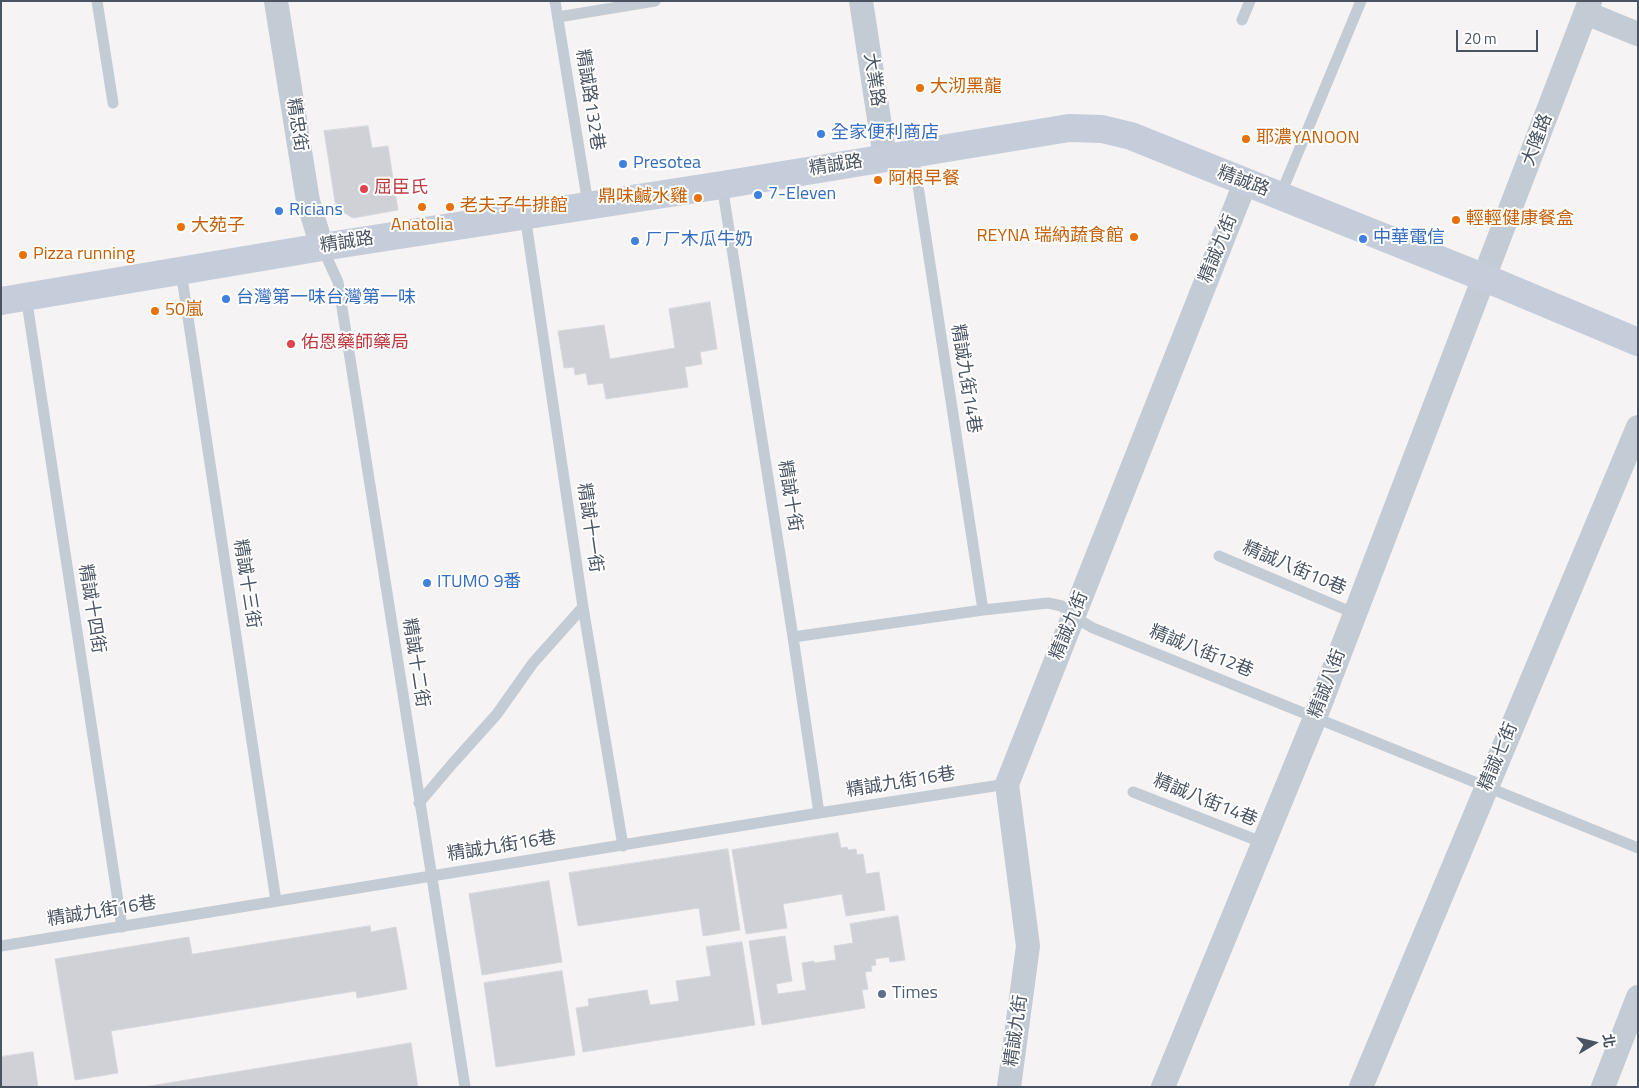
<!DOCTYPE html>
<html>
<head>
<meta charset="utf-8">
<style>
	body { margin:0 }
	#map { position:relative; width:1639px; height:1088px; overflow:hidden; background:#f5f3f3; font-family:"Titillium Web","Noto Sans TC",sans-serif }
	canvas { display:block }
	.frame { position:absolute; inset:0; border:2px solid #495361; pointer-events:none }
	.north { position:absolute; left:1569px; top:1018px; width:50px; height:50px; -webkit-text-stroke:4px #fff; paint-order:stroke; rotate:81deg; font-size:14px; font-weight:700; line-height:20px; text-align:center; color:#495361 }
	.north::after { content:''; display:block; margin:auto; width:18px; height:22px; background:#495361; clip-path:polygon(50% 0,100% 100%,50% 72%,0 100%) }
	.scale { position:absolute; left:1456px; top:30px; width:82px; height:22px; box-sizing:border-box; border:2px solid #495361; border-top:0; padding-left:6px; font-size:15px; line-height:18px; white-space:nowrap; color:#495361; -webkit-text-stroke:4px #fff; paint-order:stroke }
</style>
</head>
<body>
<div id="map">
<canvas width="1639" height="1088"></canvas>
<div class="frame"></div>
<div class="north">北</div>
<div class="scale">20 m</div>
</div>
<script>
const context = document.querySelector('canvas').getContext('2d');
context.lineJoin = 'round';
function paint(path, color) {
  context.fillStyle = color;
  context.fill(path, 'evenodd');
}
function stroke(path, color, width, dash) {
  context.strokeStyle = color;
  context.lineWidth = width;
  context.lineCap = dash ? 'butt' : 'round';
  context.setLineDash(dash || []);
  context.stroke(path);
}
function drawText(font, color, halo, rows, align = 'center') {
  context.font = font + ' "Titillium Web","Noto Sans TC",sans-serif';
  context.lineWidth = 4;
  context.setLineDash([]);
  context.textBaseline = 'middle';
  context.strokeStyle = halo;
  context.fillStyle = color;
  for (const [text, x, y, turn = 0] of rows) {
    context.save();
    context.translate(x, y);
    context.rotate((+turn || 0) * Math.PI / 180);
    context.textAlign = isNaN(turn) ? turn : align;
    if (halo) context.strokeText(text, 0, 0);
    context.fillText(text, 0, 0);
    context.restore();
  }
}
const building = new Path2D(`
	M368 126 372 148 388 146 398 210 353 218 336 208 324 131Z
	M710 302 717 349 700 352 702 364 685 367 688 387 606 399 603 383 588 385 586 373 575 375 574 367 564 368 558 331 604 325 610 359 675 348 669 309Z
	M838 833 841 848 847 847 848 850 856 849 857 855 863 854 866 874 879 872 885 910 846 916 842 894 783 904 787 928 746 934 732 850Z
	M728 849 740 930 703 936 699 908 578 926 569 873Z
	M549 881 562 962 482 975 469 894Z
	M898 916 905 960 890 962 889 957 875 959 876 965 871 966 872 971 865 972 868 989 862 990 865 1008 762 1025 749 941 785 936 792 981 776 984 778 994 806 990 802 963 814 961V963L836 960 834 946 853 943 850 924Z
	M370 926 371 932 396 927 407 989 357 998 356 991 111 1031 118 1073 75 1080 55 959 189 937 192 954Z
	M742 942 755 1025 583 1052 576 1008 589 1006 588 999 647 990 650 1005 679 1001 676 981 711 976 706 947Z
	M562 971 575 1055 496 1067 484 983Z
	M411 1043 418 1087H144L363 1051Z
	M33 1052 38 1087H1V1057Z`);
paint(building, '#cfd1d7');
stroke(building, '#d7d8de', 1);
stroke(new Path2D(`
	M97 1 113 103
	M555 1 588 204
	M558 17 655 1
	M1242 20 1250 1
	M913 153 983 610
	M722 185 793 637 819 813
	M1280 196 1361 1
	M525 215 583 607 623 846
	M322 247 338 282 465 1087
	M181 271 276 901
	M26 296 122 927
	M1219 556 1356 614
	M793 637 983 610 1048 603 1062 606 1074 617 1093 628 1638 848
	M1133 792 1264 843
	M419 803 453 763 497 714 533 663 583 607
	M1 946 819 813 1007 784`), '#c3cbd4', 11);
stroke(new Path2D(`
	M276 1 308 201 322 247
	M861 1 885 158
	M1586 13 1638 34
	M1009 1087 1028 946 1007 784 1245 183
	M1163 1087 1315 718 1590 1
	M1361 1087 1638 427
	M1603 1087 1638 997`), '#c3cbd4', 24);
stroke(new Path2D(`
	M1 301 322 247 722 185 1069 128 1102 129 1131 136 1485 278 1638 342`), '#c5cddb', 28);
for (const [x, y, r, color] of [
	[920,88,5,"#e8710a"],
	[821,134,5,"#3f7fe0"],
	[1246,139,5,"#e8710a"],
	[623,164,5,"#3f7fe0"],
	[878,180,5,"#e8710a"],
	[364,189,5,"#e0444e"],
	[758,195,5,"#3f7fe0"],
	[698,198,5,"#e8710a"],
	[422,207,5,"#e8710a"],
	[450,207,5,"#e8710a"],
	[279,211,5,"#3f7fe0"],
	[1456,220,5,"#e8710a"],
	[181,227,5,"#e8710a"],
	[1134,237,5,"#e8710a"],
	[1363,239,5,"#3f7fe0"],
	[635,241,5,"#3f7fe0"],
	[23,255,5,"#e8710a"],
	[226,299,5,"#3f7fe0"],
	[155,311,5,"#e8710a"],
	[291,344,5,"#e0444e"],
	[427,583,5,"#3f7fe0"],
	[882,994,5,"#5c6f8a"]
]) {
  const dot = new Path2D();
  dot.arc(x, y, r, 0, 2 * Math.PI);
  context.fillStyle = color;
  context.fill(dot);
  stroke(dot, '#fff', 2);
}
drawText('18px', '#495361', '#fff', [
	["大業路",873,80,81],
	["精誠路132巷",589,100,81],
	["精忠街",296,125,81],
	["大隆路",1538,140,-69],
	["精誠路",836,166,-9],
	["精誠路",1243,182,21],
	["精誠路",347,243,-9],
	["精誠九街",1219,249,-68],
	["精誠九街14巷",965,379,81],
	["精誠十街",789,496,81],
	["精誠十一街",589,528,82],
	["精誠八街10巷",1294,569,23],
	["精誠十三街",246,584,81],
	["精誠十四街",91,609,81],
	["精誠九街",1070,626,-68],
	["精誠八街12巷",1201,652,22],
	["精誠十二街",415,663,81],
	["精誠八街",1328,684,-69],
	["精誠七街",1499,757,-67],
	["精誠九街16巷",901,783,-9],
	["精誠八街14巷",1205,801,22],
	["精誠九街16巷",502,847,-9],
	["精誠九街16巷",102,912,-9],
	["精誠九街",1017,1031,-82]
]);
drawText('18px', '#c56008', '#fff', [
	["大沏黑龍",930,88],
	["耶濃YANOON",1256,139],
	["阿根早餐",888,180],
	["鼎味鹹水雞",688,198,"right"],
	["老夫子牛排館",460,207],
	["輕輕健康餐盒",1466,220],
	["Anatolia",422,226,"center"],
	["大苑子",191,227],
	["REYNA 瑞納蔬食館",1124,237,"right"],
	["Pizza running",33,255],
	["50嵐",165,311]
], 'left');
drawText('18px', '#366cbe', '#fff', [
	["全家便利商店",831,134],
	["Presotea",633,164],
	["7-Eleven",768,195],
	["Ricians",289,211],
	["中華電信",1373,239],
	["ㄏㄏ木瓜牛奶",645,241],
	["台灣第一味台灣第一味",236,299],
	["ITUMO 9番",437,583]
], 'left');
drawText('18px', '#be3a42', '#fff', [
	["屈臣氏",374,189],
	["佑恩藥師藥局",301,344]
], 'left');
drawText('18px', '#4e5e75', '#fff', [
	["Times",892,994]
], 'left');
</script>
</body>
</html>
